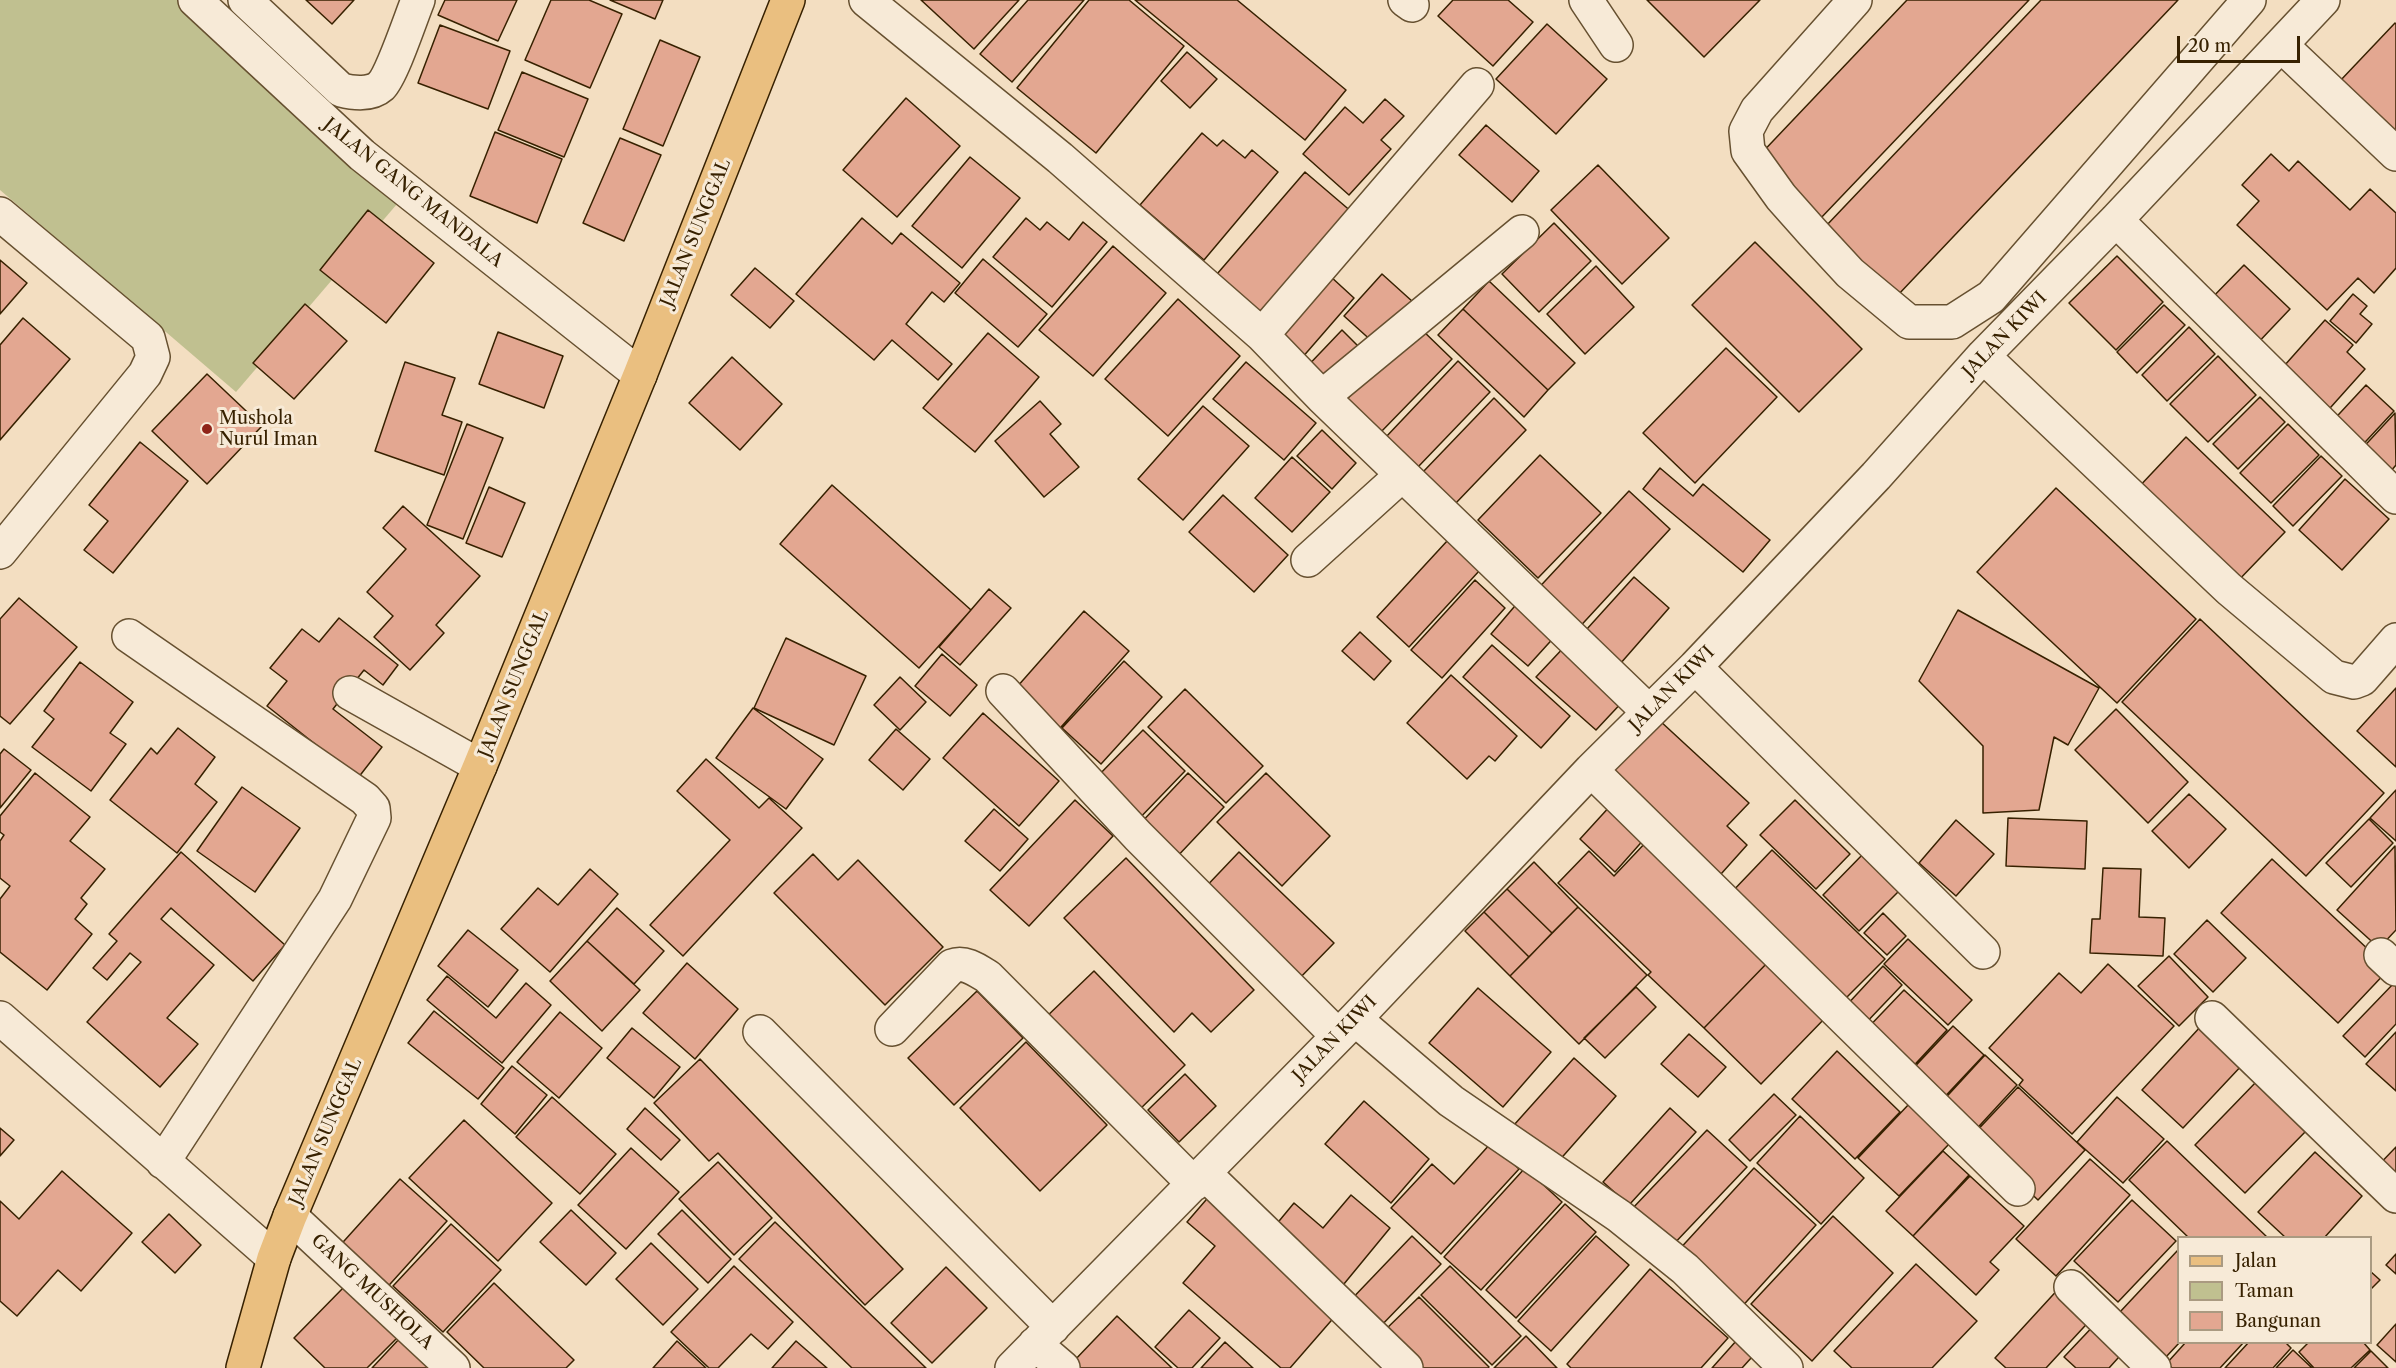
<!DOCTYPE html>
<html>
<head>
<meta charset="utf-8">
<style>
	body { margin:0 }
	#map { position:relative; width:2396px; height:1368px; overflow:hidden; background:#f3dec1; font-family:"Libre Caslon Text",serif }
	canvas { display:block }
	.legend { position:absolute; left:2177px; top:1236px; width:195px; height:108px; box-sizing:border-box; background:#f7ead7; border:2px solid #aa9a81; margin:0; padding:8px 10px; list-style:none; font-size:18px; color:#372100 }
	.legend li { display:flex; align-items:center; gap:12px; height:30px }
	.legend b { width:30px; border:2px solid #aa9a81 }
	.scale { position:absolute; left:2177px; top:36px; width:123px; height:27px; box-sizing:border-box; border:3px solid #372100; border-top:0; padding-left:8px; font-size:18px; line-height:21px; white-space:nowrap; color:#372100; -webkit-text-stroke:4px #f7ead7; paint-order:stroke }
</style>
</head>
<body>
<div id="map">
<canvas width="2396" height="1368"></canvas>
<ul class="legend">
<li><b style="height:8px;background:#eabf80"></b>Jalan</li>
<li><b style="height:16px;background:#c0c090"></b>Taman</li>
<li><b style="height:16px;background:#e3a791"></b>Bangunan</li>
</ul>
<div class="scale">20 m</div>
</div>
<script>
const context = document.querySelector('canvas').getContext('2d');
context.lineJoin = 'round';
function paint(path, color) {
  context.fillStyle = color;
  context.fill(path, 'evenodd');
}
function stroke(path, color, width, dash) {
  context.strokeStyle = color;
  context.lineWidth = width;
  context.lineCap = dash ? 'butt' : 'round';
  context.setLineDash(dash || []);
  context.stroke(path);
}
function drawText(font, color, halo, rows, align = 'center') {
  context.font = font + ' "Libre Caslon Text",serif';
  context.lineWidth = 6;
  context.setLineDash([]);
  context.textBaseline = 'middle';
  context.strokeStyle = halo;
  context.fillStyle = color;
  for (const [text, x, y, turn = 0] of rows) {
    context.save();
    context.translate(x, y);
    context.rotate((+turn || 0) * Math.PI / 180);
    context.textAlign = isNaN(turn) ? turn : align;
    if (halo) context.strokeText(text, 0, 0);
    context.fillText(text, 0, 0);
    context.restore();
  }
}
paint(new Path2D(`
	M0 0H186L415 183 236 392 0 190Z`), '#c0c090');
const building = new Path2D(`
	M306 0H354L332 24Z
	M445 0H517L498 41 438 15Z
	M551 0H589L622 14 590 88 525 60Z
	M610 0H663L655 19Z
	M921 0H1019L974 49Z
	M1028 0H1084L1012 82 980 54Z
	M1089 0H1129L1184 46 1096 153 1017 88Z
	M1135 0H1237L1346 90 1305 140Z
	M1453 0H1508L1533 22 1493 66 1438 16Z
	M1647 0H1760L1704 57Z
	M1907 0H2029L1819 220 1755 160Z
	M2041 0H2178L1897 296 1825 227Z
	M2395 23 2396 24V138L2339 82Z
	M1547 24 1607 79 1556 134 1496 79Z
	M440 25 510 51 488 109 418 83Z
	M660 40 700 57 663 146 623 129Z
	M1187 52 1217 79 1190 108 1161 81Z
	M522 72 588 99 564 157 498 130Z
	M906 98 960 146 897 217 843 170Z
	M1385 99 1404 116 1381 140 1391 149 1349 195 1303 154 1345 107 1363 123Z
	M1486 125 1539 171 1512 202 1459 155Z
	M495 132 562 159 537 223 470 196Z
	M1202 133 1217 146 1223 140 1245 158 1252 150 1278 172 1204 260 1140 205Z
	M620 138 661 155 624 241 583 223Z
	M2271 154 2289 171 2298 161 2350 210 2370 189 2396 213V268L2374 293 2358 278 2327 310 2237 225 2259 201 2242 185Z
	M970 157 1020 198 962 268 912 226Z
	M1598 165 1669 238 1622 284 1551 210Z
	M1305 172 1353 213 1259 323 1211 281Z
	M368 210 434 263 386 323 320 270Z
	M862 218 892 244 901 233 960 283 944 302 932 292 906 324 952 364 938 380 892 340 874 360 796 294Z
	M1026 218 1040 230 1047 222 1069 240 1083 222 1107 242 1052 307 993 257Z
	M1554 223 1591 261 1539 312 1502 274Z
	M1755 242 1862 349 1799 412 1692 305Z
	M1113 246 1166 293 1093 376 1039 330Z
	M2117 256 2163 302 2116 350 2069 303Z
	M983 259 1047 314 1018 347 955 293Z
	M0 260 27 283 0 314Z
	M2244 265 2290 309 2253 348 2206 304Z
	M1596 266 1634 307 1585 354 1547 314Z
	M755 268 794 301 770 328 731 295Z
	M1382 274 1413 302 1375 344 1344 316Z
	M1330 276 1354 298 1301 359 1276 336Z
	M1489 281 1575 363 1548 390 1463 309Z
	M2353 294 2367 306 2360 314 2372 324 2356 343 2330 321Z
	M1178 299 1240 356 1168 436 1105 379Z
	M305 304 347 341 294 399 253 363Z
	M2164 305 2185 325 2137 373 2117 352Z
	M1463 309 1548 390 1524 417 1438 335Z
	M23 318 70 359 0 440V345Z
	M2325 320 2353 345 2347 352 2365 369 2322 417 2276 375Z
	M1418 326 1452 359 1378 435 1344 402Z
	M2189 327 2215 354 2167 401 2142 375Z
	M1342 330 1363 351 1322 395 1300 374Z
	M498 332 563 356 544 408 479 384Z
	M988 333 1039 377 975 452 923 408Z
	M1726 348 1777 397 1695 483 1643 433Z
	M2218 356 2256 395 2208 442 2170 404Z
	M732 357 782 404 740 450 689 403Z
	M1458 361 1490 392 1417 468 1385 438Z
	M405 362 455 378 442 415 462 422 444 475 375 451Z
	M1246 362 1316 423 1284 460 1213 399Z
	M207 374 262 426 207 484 152 431Z
	M2366 385 2394 411 2355 453 2327 427Z
	M2260 397 2285 422 2238 469 2213 444Z
	M1494 398 1526 430 1455 504 1422 473Z
	M1040 401 1061 424 1050 434 1079 467 1044 497 995 441Z
	M1203 406 1249 446 1183 520 1138 479Z
	M2395 413 2396 465 2384 479 2357 454Z
	M467 424 503 438 463 539 427 525Z
	M2288 424 2319 455 2271 503 2240 473Z
	M1322 430 1356 463 1332 489 1297 456Z
	M2186 437 2285 532 2234 585 2136 490Z
	M140 442 188 481 113 573 84 550 108 521 89 505Z
	M1540 455 1601 513 1538 578 1478 520Z
	M2321 456 2342 476 2293 526 2273 506Z
	M1292 457 1330 492 1292 532 1255 498Z
	M1660 468 1693 496 1703 484 1770 540 1743 572 1643 489Z
	M2345 479 2389 519 2342 570 2299 530Z
	M832 485 971 610 919 668 780 544Z
	M489 487 525 503 502 557 466 543Z
	M2056 488 2196 619 2117 703 1977 572Z
	M1629 491 1670 529 1574 633 1532 595Z
	M1223 495 1288 555 1254 592 1189 532Z
	M403 506 480 576 436 625 444 633 410 670 374 637 393 616 367 592 406 549 383 528Z
	M1448 540 1480 570 1409 647 1377 617Z
	M1634 577 1669 608 1613 672 1577 640Z
	M1475 580 1505 608 1442 678 1411 650Z
	M989 589 1011 608 960 665 939 647Z
	M19 598 77 647 10 724 0 716V619Z
	M1520 600 1558 633 1528 666 1491 634Z
	M1958 610 2099 688 2068 745 2054 737 2039 810 1983 813V746L1919 681Z
	M1084 611 1129 651 1053 736 1009 696Z
	M339 618 398 665 383 685 364 670 333 709 382 747 358 778 267 706 287 681 270 668 302 629 319 642Z
	M2200 619 2384 793 2306 876 2122 702Z
	M1360 632 1391 661 1374 680 1342 651Z
	M786 638 866 676 834 745 754 708Z
	M1567 644 1626 698 1596 730 1536 677Z
	M1492 645 1570 716 1541 748 1463 677Z
	M942 654 977 685 950 716 915 686Z
	M1124 661 1162 697 1101 764 1062 728Z
	M80 662 133 702 110 733 126 744 91 791 32 747 54 719 44 711Z
	M1451 675 1517 736 1495 761 1489 756 1467 779 1407 723Z
	M900 677 926 702 900 730 874 705Z
	M2396 688V767L2357 731Z
	M1185 689 1263 766 1226 803 1148 727Z
	M753 708 823 759 786 809 716 758Z
	M2116 709 2188 782 2148 823 2075 750Z
	M983 713 1059 781 1019 826 943 758Z
	M1659 720 1749 803 1727 826 1747 845 1721 874 1611 772Z
	M178 728 215 757 195 784 217 802 177 853 110 800 151 748 157 754Z
	M896 729 930 759 903 790 869 760Z
	M1143 730 1185 771 1134 824 1092 782Z
	M4 749 31 770 0 808V754Z
	M706 759 759 808 769 798 802 828 683 956 650 925 730 840 677 791Z
	M35 773 90 817 70 841 105 869 81 898 87 904 75 919 92 934 47 990 0 952V899L10 886 0 878V841L4 835 0 832V816Z
	M1188 773 1224 807 1173 861 1137 827Z
	M1266 773 1330 836 1282 886 1217 822Z
	M242 787 300 828 255 892 197 851Z
	M2396 790V841L2370 818Z
	M2189 794 2226 829 2189 868 2152 831Z
	M1075 800 1113 836 1029 926 990 890Z
	M1795 800 1850 854 1816 889 1760 835Z
	M1612 804 1646 837 1615 872 1580 839Z
	M994 809 1028 839 1000 871 965 841Z
	M2008 818 2087 821 2085 869 2006 866Z
	M2369 819 2393 843 2351 887 2326 863Z
	M1956 820 1994 854 1956 896 1919 863Z
	M1648 840 1771 959 1704 1028 1648 975 1651 972 1558 883 1589 851 1614 876Z
	M2395 846 2396 930 2379 948 2337 910Z
	M1772 850 1885 959 1839 1005 1728 896Z
	M1866 851 1903 887 1859 931 1823 895Z
	M181 852 285 945 253 981 171 908 161 919 214 965 167 1018 198 1044 160 1087 87 1022 141 962 130 953 107 980 93 968 117 941 109 934Z
	M1239 852 1334 943 1293 985 1199 894Z
	M813 854 838 880 858 860 943 947 885 1005 774 893Z
	M1126 858 1254 990 1211 1032 1192 1013 1174 1032 1064 918Z
	M2272 859 2389 969 2338 1023 2221 913Z
	M1534 862 1578 907 1552 933 1507 889Z
	M2103 868 2141 869 2139 917 2165 918 2163 956 2090 953 2092 919H2100Z
	M590 869 618 894 550 972 501 929 538 888 558 905Z
	M1507 889 1552 933 1529 957 1484 912Z
	M1578 907 1647 975 1579 1044 1510 976Z
	M617 908 664 951 634 984 587 941Z
	M1484 912 1529 957 1510 976 1465 931Z
	M1883 913 1906 936 1887 955 1864 933Z
	M2207 920 2246 958 2213 992 2174 954Z
	M468 930 518 970 488 1007 438 966Z
	M1908 939 1972 1000 1948 1025 1884 964Z
	M587 941 640 990 602 1031 550 981Z
	M2169 956 2208 997 2179 1026 2138 986Z
	M1771 959 1828 1015 1761 1084 1704 1028Z
	M687 963 738 1009 695 1059 643 1013Z
	M2108 964 2174 1026 2072 1134 2019 1085 2023 1080 1989 1048 2059 973 2081 993Z
	M1883 966 1902 985 1862 1027 1844 1008Z
	M1094 971 1185 1065 1134 1115 1042 1021Z
	M447 976 496 1018 526 983 551 1005 502 1063 427 1000Z
	M2396 981V1024L2365 1057 2343 1036Z
	M1636 987 1656 1007 1605 1058 1584 1038Z
	M1478 988 1551 1052 1503 1107 1429 1043Z
	M1904 990 1947 1030 1905 1075 1862 1034Z
	M977 991 1023 1038 954 1105 908 1058Z
	M434 1011 504 1068 478 1099 408 1043Z
	M560 1012 602 1048 559 1098 517 1062Z
	M2202 1025 2244 1063 2183 1128 2142 1090Z
	M1953 1026 1984 1055 1937 1105 1906 1076Z
	M632 1028 680 1067 654 1098 607 1058Z
	M2396 1032V1091L2366 1064Z
	M1689 1034 1726 1067 1698 1097 1661 1064Z
	M1026 1042 1107 1125 1040 1191 960 1108Z
	M1837 1051 1900 1112 1855 1159 1792 1099Z
	M1985 1055 2017 1085 1970 1136 1938 1106Z
	M1574 1058 1616 1096 1557 1163 1514 1125Z
	M700 1059 903 1269 865 1305 718 1153 709 1161 654 1103Z
	M512 1066 547 1095 515 1134 481 1104Z
	M1185 1074 1216 1106 1179 1142 1148 1110Z
	M2258 1080 2308 1129 2245 1193 2195 1145Z
	M2018 1087 2085 1150 2038 1200 1971 1137Z
	M1774 1094 1796 1115 1750 1161 1729 1140Z
	M552 1097 616 1154 580 1194 516 1137Z
	M2117 1097 2164 1139 2123 1183 2077 1142Z
	M1364 1101 1429 1159 1391 1203 1325 1144Z
	M1910 1103 1951 1142 1899 1196 1858 1158Z
	M645 1108 680 1140 661 1160 627 1129Z
	M1670 1108 1696 1132 1629 1205 1603 1182Z
	M1800 1116 1864 1178 1821 1224 1757 1163Z
	M464 1120 552 1203 498 1261 409 1178Z
	M0 1128 14 1140 0 1156Z
	M1707 1130 1747 1167 1670 1248 1631 1210Z
	M2167 1141 2268 1238H2189L2129 1180Z
	M1491 1143 1519 1169 1441 1254 1391 1208 1432 1164 1454 1184Z
	M2396 1147V1194L2372 1172Z
	M631 1148 679 1192 626 1249 578 1205Z
	M1943 1151 1969 1175 1913 1236 1886 1211Z
	M2315 1152 2362 1196 2324 1238H2286L2258 1212Z
	M2090 1159 2130 1195 2056 1276 2016 1239Z
	M718 1162 772 1218 734 1255 679 1199Z
	M1525 1168 1562 1202 1481 1290 1444 1257Z
	M1754 1168 1816 1225 1738 1311 1676 1253Z
	M62 1171 132 1233 81 1291 58 1270 17 1316 0 1301V1201L19 1219Z
	M1970 1176 2024 1226 1990 1262 1999 1270 1976 1295 1913 1236Z
	M400 1179 447 1221 382 1293 335 1251Z
	M1212 1193 1337 1314 1290 1368H1281L1183 1283 1215 1246 1187 1222Z
	M1351 1195 1390 1228 1339 1290 1270 1232 1294 1203 1323 1228Z
	M2132 1200 2176 1241 2118 1302 2074 1261Z
	M1565 1204 1596 1232 1516 1318 1486 1290Z
	M571 1210 616 1253 586 1285 540 1242Z
	M682 1210 731 1259 708 1283 658 1234Z
	M169 1214 201 1245 175 1273 142 1242Z
	M1833 1216 1893 1273 1812 1361 1751 1304Z
	M775 1222 926 1368H852L739 1259Z
	M451 1224 501 1270 443 1332 393 1286Z
	M1412 1236 1441 1264 1375 1332 1346 1305Z
	M1596 1236 1629 1265 1551 1351 1518 1321Z
	M651 1243 698 1289 663 1325 616 1279Z
	M2178 1250 2180 1342 2165 1358 2119 1313Z
	M2396 1254V1274L2386 1265Z
	M1916 1264 1977 1321 1932 1368H1852L1834 1351Z
	M734 1266 793 1322 768 1349 751 1334 718 1368H709L671 1332Z
	M1450 1266 1521 1336 1492 1365 1421 1295Z
	M946 1267 987 1308 932 1363 891 1323Z
	M1650 1269 1728 1338 1701 1368H1571L1567 1364Z
	M2370 1271 2380 1280 2370 1290Z
	M494 1283 574 1360 566 1368H484L447 1332Z
	M2062 1285 2095 1315 2046 1368H2006L1995 1358Z
	M345 1286 398 1337 367 1368H325L294 1338Z
	M1419 1297 1489 1367 1488 1368H1418L1382 1333Z
	M1189 1310 1220 1338 1192 1368H1178L1155 1347Z
	M1117 1316 1172 1368H1077L1072 1363Z
	M2099 1320 2128 1347 2109 1368H2076L2064 1357Z
	M2396 1324V1362L2377 1345Z
	M1745 1331 1762 1346 1742 1368H1712Z
	M1526 1336 1557 1368H1494Z
	M400 1338 431 1368H372Z
	M677 1341 706 1368H653Z
	M796 1341 827 1368H772Z
	M1225 1342 1253 1368H1201Z
	M2186 1342H2244L2220 1368H2172L2167 1363Z
	M2249 1342H2285L2291 1348 2273 1368H2225Z
	M2309 1342H2363L2370 1350 2351 1368H2314L2299 1352Z
	M2293 1350 2312 1368H2276Z
	M2371 1351 2388 1368H2354Z`);
paint(building, '#e3a791');
stroke(building, '#372100', 1.5);
const minor = new Path2D(`
	M195 0 362 155 640 375
	M245 0 341 90C353 93 371 95 381 86 392 75 411 17 418 0
	M866 0 1060 158 1262 335 1322 397 1649 712
	M1405 0 1412 5
	M1586 0 1616 45
	M1855 0 1757 110 1746 131 1748 151 1781 197 1813 233 1850 273 1909 322H1952L1991 297 2249 0
	M2281 45 2396 154
	M0 214 148 338 153 357 145 374 0 552
	M2116 220 2396 497
	M1262 335 1477 85
	M1983 356 2229 589 2334 677 2354 682 2362 679 2396 640
	M1322 397 1522 232
	M1308 560 1402 475
	M129 636 365 799 373 808 374 818 335 899 163 1162
	M1695 667 1983 952
	M1003 691 1138 836 1338 1036
	M350 693 480 766
	M1591 770 2018 1189
	M2381 955 2396 969
	M0 1018 274 1258
	M2212 1018 2396 1196
	M1355 1019 1451 1101 1619 1216 1685 1269 1786 1368
	M892 1029 952 966C965 961 977 970 988 977L1194 1184
	M760 1032 1053 1327
	M1204 1173 1406 1368
	M290 1216 453 1368
	M2071 1287 2154 1368
	M1035 1344 1063 1368
	M1012 1368 1355 1019 1591 770 1695 667 1876 476 1983 356 2116 220 2323 0`);
const major = new Path2D(`
	M243 1368 274 1258 290 1216 480 766 640 375 788 0`);
stroke(minor, '#665030', 36);
stroke(major, '#372100', 36);
stroke(minor, '#f7ead7', 33);
stroke(major, '#eabf80', 33);
for (const [x, y, r, color] of [
	[207,429,6,"#8f2418"]
]) {
  const dot = new Path2D();
  dot.arc(x, y, r, 0, 2 * Math.PI);
  context.fillStyle = color;
  context.fill(dot);
  stroke(dot, '#f7ead7', 2);
}
drawText('18px', '#372100', '#f7ead7', [
	["JALAN GANG MANDALA",413,193,39],
	["JALAN SUNGGAL",696,233,-68],
	["JALAN KIWI",2005,335,-46],
	["JALAN SUNGGAL",514,684,-68],
	["JALAN KIWI",1672,689,-45],
	["JALAN KIWI",1335,1039,-46],
	["JALAN SUNGGAL",326,1132,-67],
	["GANG MUSHOLA",372,1292,43]
]);
drawText('18px', '#372100', '#f7ead7', [
	["Mushola",219,419],
	["Nurul Iman",219,440]
], 'left');
</script>
</body>
</html>
